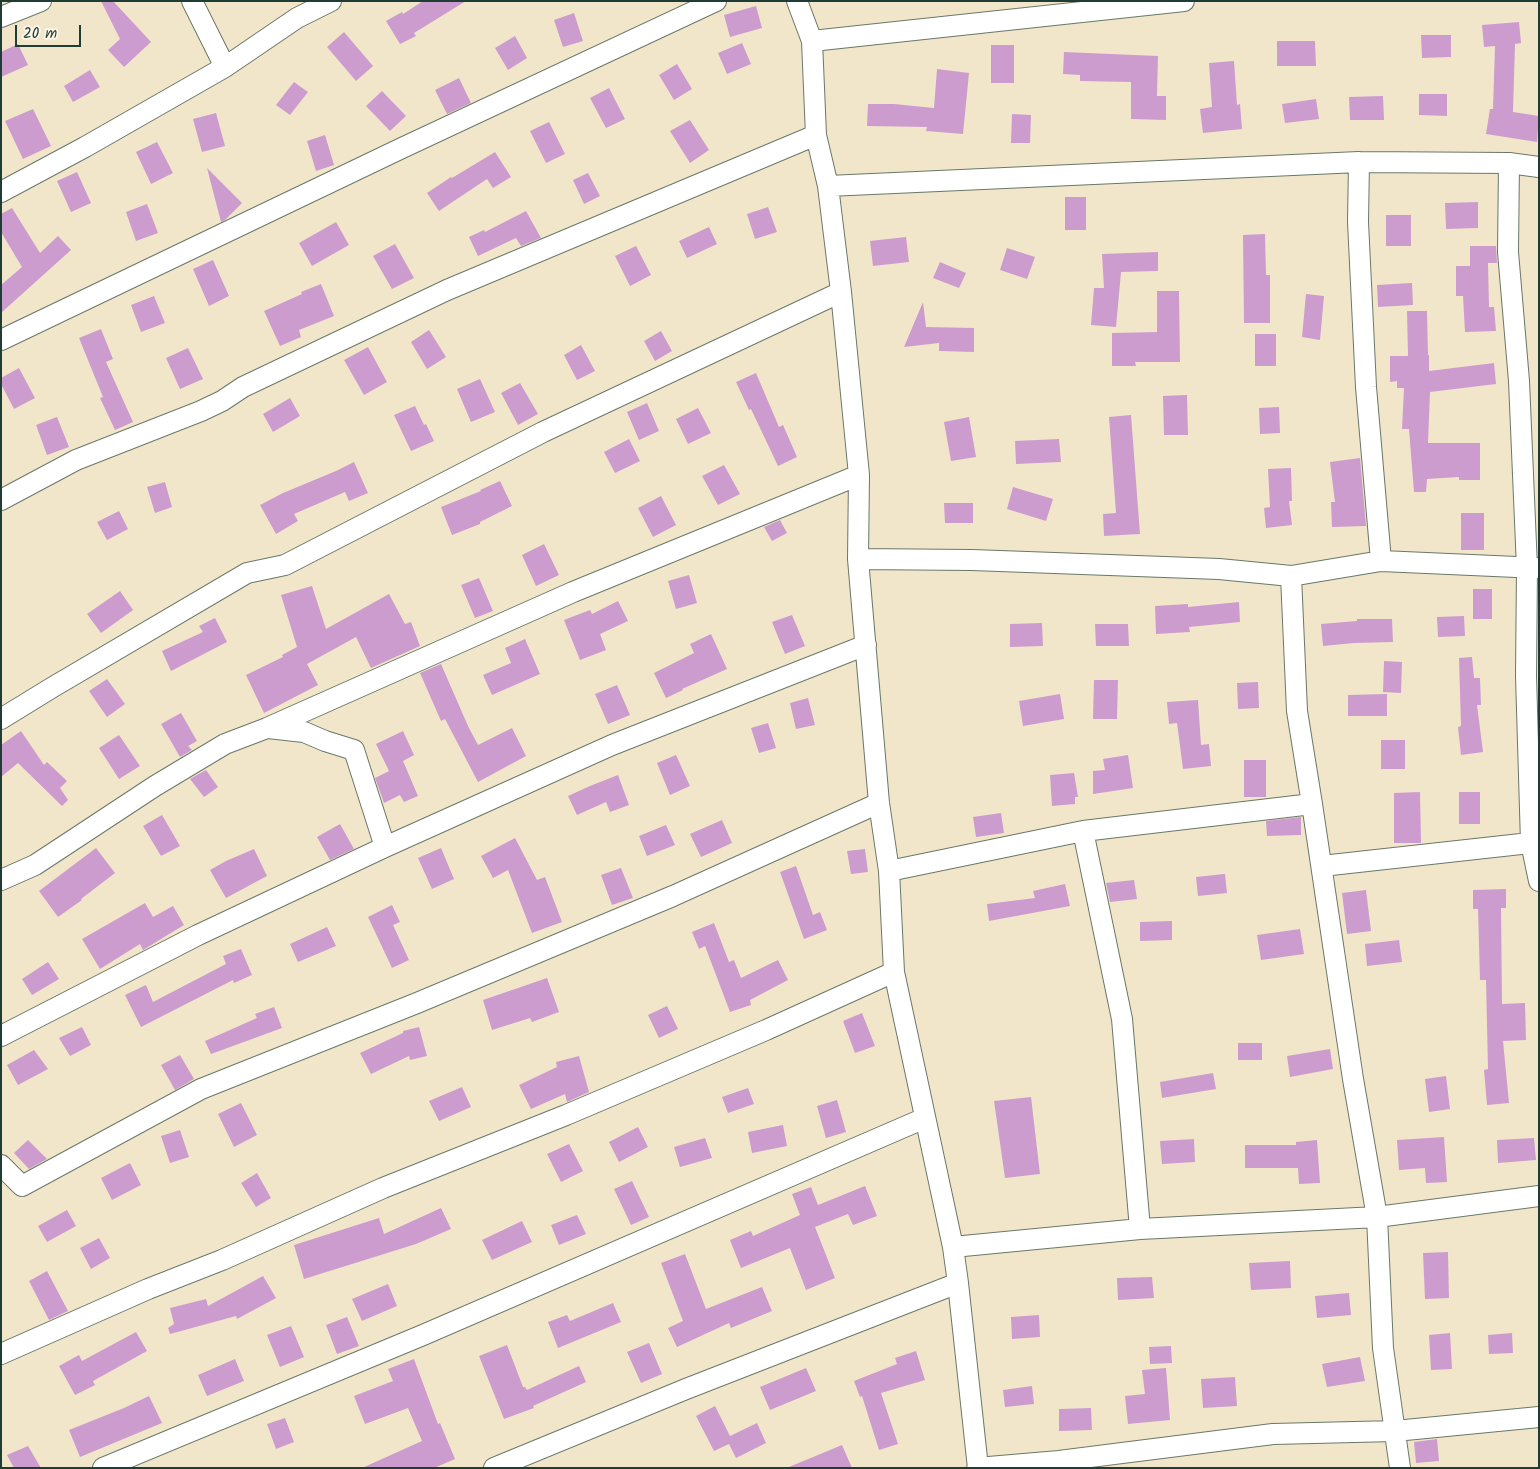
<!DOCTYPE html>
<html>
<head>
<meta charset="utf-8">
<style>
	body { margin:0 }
	#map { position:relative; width:1540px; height:1469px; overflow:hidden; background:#f2e6ca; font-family:Kalam,sans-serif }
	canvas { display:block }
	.frame { position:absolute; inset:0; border:2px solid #1f3d34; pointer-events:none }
	.scale { position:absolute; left:15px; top:25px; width:66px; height:22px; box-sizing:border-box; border:2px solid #1f3d34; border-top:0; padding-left:6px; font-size:15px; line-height:18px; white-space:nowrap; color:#1f3d34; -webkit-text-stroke:4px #fcf5e5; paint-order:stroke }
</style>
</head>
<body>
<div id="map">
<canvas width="1540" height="1469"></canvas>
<div class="frame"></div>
<div class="scale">20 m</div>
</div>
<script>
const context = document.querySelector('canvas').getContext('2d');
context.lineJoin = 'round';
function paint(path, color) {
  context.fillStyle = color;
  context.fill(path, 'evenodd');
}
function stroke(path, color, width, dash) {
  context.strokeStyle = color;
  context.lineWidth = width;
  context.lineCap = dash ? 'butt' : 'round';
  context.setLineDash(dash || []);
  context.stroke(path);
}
paint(new Path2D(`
	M101 1H113L151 42 124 67 108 50 120 39Z
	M423 1H466L414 33 416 36 400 44 386 21 402 12 403 14Z
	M756 6 762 28 730 37 724 15Z
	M574 13 583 41 563 47 554 20Z
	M1519 22 1521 43 1515 44 1513 112 1539 116 1537 142 1486 134 1490 109H1493L1495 46 1484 47 1482 25Z
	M344 32 373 66 356 81 327 47Z
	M1421 35H1451V57L1422 58Z
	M515 36 527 58 508 70 495 48Z
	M1277 41H1315L1316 66H1277Z
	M742 43 751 64 727 74 718 53Z
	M18 44 28 65 1 77V52Z
	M991 45H1014V83H991Z
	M1064 52 1158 56 1157 96H1166V120L1131 119V82L1080 81V75L1063 74Z
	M1234 61 1237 105 1240 104 1242 129 1203 133 1200 109 1212 107 1209 63Z
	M677 64 692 89 674 100 659 75Z
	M937 69 969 73 963 134 926 131 927 127 867 126 868 104H894L934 108Z
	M90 70 100 87 73 102 64 86Z
	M459 78 471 103 447 114 435 90Z
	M294 82 308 92 290 115 276 105Z
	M609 88 625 119 606 128 590 98Z
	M382 91 406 116 390 131 366 106Z
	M1419 94H1447V116L1419 115Z
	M1383 96 1384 120H1350L1349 97Z
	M1316 99 1319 119 1285 123 1282 104Z
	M33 109 51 146 23 159 5 121Z
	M216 113 225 146 202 152 193 119Z
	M1012 114 1031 115 1030 143H1011Z
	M690 120 709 150 690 163 670 131Z
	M549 122 565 154 546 163 530 131Z
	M325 135 334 165 316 171 307 141Z
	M157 142 173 173 151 184 136 152Z
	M495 152 511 177 493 188 487 179 439 211 427 193 451 177 452 178Z
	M207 168 242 203 225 220 221 222Z
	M77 172 91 203 71 212 57 181Z
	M588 173 600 196 584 204 573 180Z
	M1065 197H1086V230H1065Z
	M1478 202V228L1446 229 1445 203Z
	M147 204 158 233 136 241 126 212Z
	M768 207 777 232 755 239 747 214Z
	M12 208 40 253 58 236 71 250 1 313V285L22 267 1 232V214Z
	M526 211 541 238 521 246 516 238 478 256 469 237 484 230 485 232Z
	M1386 215H1411V246H1386Z
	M336 222 349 245 312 266 299 243Z
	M709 227 717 244 687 258 679 241Z
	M1265 234 1266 275H1270V323H1244L1243 235Z
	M906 237 909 262 873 266 870 241Z
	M395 244 414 278 392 289 373 256Z
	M636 246 651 275 630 286 615 256Z
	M1470 246H1496L1497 263H1488L1489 307H1494L1496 331 1465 332 1463 296H1456V266H1470Z
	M1007 248 1035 257 1027 279 1000 270Z
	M1158 252V271L1121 272 1116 327 1091 325 1094 288H1104L1102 254Z
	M213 260 229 296 209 306 193 269Z
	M940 262 966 273 959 288 933 278Z
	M1412 283 1413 305 1378 307 1377 285Z
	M321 284 334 316 299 330 301 337 280 346 264 311 302 294 301 292Z
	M1157 291H1179L1180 362H1135L1136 366H1112V333L1157 332Z
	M1306 294 1324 296 1320 340 1302 337Z
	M154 296 165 323 141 332 131 305Z
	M923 302 926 327 974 328V352L939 351V343L904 347Z
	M1407 311H1427L1428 355H1429V371L1494 363 1496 384 1430 392 1428 443H1480V480H1459V477L1427 479 1426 492H1414L1409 429H1402L1404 388H1397V381L1390 382V356H1408Z
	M101 329 113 359 106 362 133 422 115 430 100 398 103 397 79 338Z
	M429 330 446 357 427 369 411 342Z
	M661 331 672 351 655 361 644 341Z
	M1255 334H1276V366H1255Z
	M581 345 595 371 577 380 564 355Z
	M368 347 387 382 364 395 344 360Z
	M188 348 203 379 180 389 166 358Z
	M19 368 35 398 14 409 1 384V378Z
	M756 373 779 427 783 425 797 457 778 466 751 409 749 410 736 382Z
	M480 379 495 412 471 422 457 389Z
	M520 383 538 414 518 425 501 393Z
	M1187 395 1188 435H1164L1163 396Z
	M290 398 300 416 273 432 263 414Z
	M647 403 659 431 639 440 627 412Z
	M415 406 424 425 426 424 434 441 411 451 394 415Z
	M1279 407 1280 433 1260 434 1259 408Z
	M698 408 711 433 688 444 676 419Z
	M1131 415 1140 534 1104 536 1103 514 1116 513 1109 417Z
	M57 417 69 447 47 455 36 425Z
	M969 417 976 457 951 461 944 422Z
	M629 439 640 461 615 473 604 452Z
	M1059 439 1061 462 1016 464 1015 441Z
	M1360 458 1366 526 1332 527 1331 502H1335L1330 462Z
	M354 462 368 493 349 501 345 492 294 514 298 521 276 534 260 505 283 493 336 471Z
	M724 465 740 494 718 505 702 476Z
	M1291 468 1292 501H1289L1292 525 1266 528 1264 508 1270 507 1268 469Z
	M500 481 512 506 480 522V524L452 535 441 507 481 491 480 490Z
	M165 482 172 507 155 513 147 487Z
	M1013 487 1053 499 1046 521 1007 509Z
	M661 496 676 525 653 537 638 508Z
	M944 503H973V523H945Z
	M119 511 128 529 107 540 97 522Z
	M1461 513H1484V550H1461Z
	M780 520 787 533 772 541 764 527Z
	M544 544 559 575 536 586 522 555Z
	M689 575 697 603 676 609 668 581Z
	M479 578 493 611 475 618 461 585Z
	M312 586 326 629 389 594 405 624 411 622 420 646 371 668 356 637 307 664 318 685 264 713 246 675 283 657 282 655 297 647 281 595Z
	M1473 589H1492V619H1473Z
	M120 591 133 610 101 633 87 614Z
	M618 601 628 621 600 634 606 650 580 660 564 620 590 610 592 614Z
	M1239 602 1240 622 1189 627 1190 632 1156 634 1155 606 1188 604V607Z
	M792 615 805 646 785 654 772 622Z
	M1464 616 1465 636 1438 637 1437 617Z
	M215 618 227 642 171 671 162 651 203 632 199 626Z
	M1357 619H1392L1393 642 1354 643 1323 646 1321 624 1357 621Z
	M1042 623 1043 646 1010 647V624Z
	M1095 624H1128L1129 646H1096Z
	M711 634 727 669 682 689 683 690 666 698 654 673 694 653 690 644Z
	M525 639 540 674 492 695 483 675 511 663 505 648Z
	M1472 657 1474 678H1480L1481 705H1477L1483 752 1461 755 1458 727 1461 726 1459 658Z
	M1384 661 1402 662 1401 693 1383 692Z
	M441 664 468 726 478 745 512 728 526 756 478 782 445 719 441 721 420 673Z
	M107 679 125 704 107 717 89 691Z
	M1094 680H1118L1117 719H1093Z
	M1258 682 1259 708 1238 709 1237 683Z
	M617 685 630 715 608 724 595 694Z
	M1060 694 1064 719 1023 726 1019 701Z
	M1387 694V716H1348V695Z
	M808 698 815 725 796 729 790 703Z
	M1198 700 1201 745 1209 744 1211 766 1183 769 1177 723 1169 724 1167 702Z
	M181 713 197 741 188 746 192 750 180 757 161 724Z
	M768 723 776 748 759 753 751 728Z
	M21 731 44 765 47 762 67 781 60 788 68 800 62 806 18 763 1 777V745Z
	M403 731 414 755 403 761 418 796 404 802 400 795 384 803 375 778 389 771 376 744Z
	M119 735 140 766 119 779 99 748Z
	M1381 740H1405V769H1381Z
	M676 755 690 786 670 795 657 763Z
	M1128 755 1133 788 1093 794V771L1105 770 1103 759Z
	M1244 760H1266V797H1244Z
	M206 770 218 787 204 797 190 779Z
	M1074 773 1078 797H1075V804L1052 806 1050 775Z
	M618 775 629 805 610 812 606 802 577 815 568 796 590 786Z
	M1420 792 1421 843H1394V793Z
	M1459 792H1480V824H1459Z
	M1001 813 1004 833 976 837 973 817Z
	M162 815 180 846 161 856 143 826Z
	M1301 817V835L1267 836 1266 821Z
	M722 820 732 843 701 857 690 834Z
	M340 824 354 849 330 860 317 837Z
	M666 825 675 845 647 856 639 836Z
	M515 838 537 880 545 877 562 922 532 933 508 870 493 878 481 856Z
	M96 848 115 873 81 899 82 900 58 917 39 891Z
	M441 848 454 879 432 889 418 858Z
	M254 849 267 876 226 898 210 870 226 861Z
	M865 849 868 872 851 874 847 851Z
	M796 866 813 915 820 912 827 930 804 939 780 872Z
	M621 868 633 898 612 905 601 875Z
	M1224 874H1225L1227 893 1198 896 1196 877Z
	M1134 880 1137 899 1110 902 1106 883Z
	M1065 884 1070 906 989 921 987 904 1035 898 1033 891Z
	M1506 889V908H1501L1502 1004 1525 1003 1526 1040 1503 1041 1509 1103 1487 1105 1484 1070 1488 1069 1486 980H1480L1478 909H1473V890Z
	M1366 890 1371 931 1347 934 1342 893Z
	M145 903 153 917 173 906 184 925 143 950 140 944 100 969 82 939Z
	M392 905 400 922 393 925 409 960 392 968 368 917Z
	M1172 921V940L1140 941V922Z
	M714 923 729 962 734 960 741 978 778 960 788 980 750 1000 751 1005 730 1012 705 946 699 949 692 932Z
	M327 927 336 946 298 962 290 944Z
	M1300 929 1304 954 1261 960 1257 935Z
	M1399 940 1402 962 1367 966 1365 944Z
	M241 949 252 975 234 983 233 980 141 1027 125 995 146 985 153 1002 226 964 223 956Z
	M48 962 59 979 32 995 22 979Z
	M547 978 559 1012 532 1022 530 1018 492 1030 483 1000Z
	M667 1006 678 1029 659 1038 648 1015Z
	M274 1007 282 1028 211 1054 205 1041 257 1018 255 1014Z
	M862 1013 875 1046 855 1053 843 1021Z
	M82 1027 91 1045 70 1056 59 1038Z
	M419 1027 427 1056 410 1060 409 1056 371 1074 360 1053 403 1033V1031Z
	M1238 1043H1262V1060H1238Z
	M1330 1049 1333 1069 1290 1077 1287 1056Z
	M34 1050 48 1069 18 1085 7 1065Z
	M180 1055 194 1079 175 1090 161 1065Z
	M579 1056 589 1092 567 1102 565 1094 531 1109 519 1085 557 1067 556 1062Z
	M1213 1073 1216 1089 1162 1098 1160 1082Z
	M1446 1076 1450 1109 1429 1112 1425 1079Z
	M462 1087 471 1107 439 1121 429 1101Z
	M748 1088 754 1104 728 1113 722 1097Z
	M1031 1097 1040 1174 1005 1178 994 1101Z
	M837 1100 846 1132 826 1138 817 1106Z
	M241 1103 257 1135 234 1147 218 1114Z
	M783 1125 787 1146 752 1153 748 1132Z
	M638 1127 648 1147 619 1162 609 1142Z
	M180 1130 189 1157 170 1163 161 1136Z
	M1444 1137 1447 1182 1426 1183 1425 1168 1399 1170 1397 1140Z
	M705 1138 712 1158 680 1167 674 1147Z
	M1534 1138 1536 1160 1498 1163 1497 1140Z
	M1194 1139 1195 1162 1162 1164 1160 1141Z
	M28 1140 47 1159 29 1169 14 1153Z
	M1317 1140 1320 1183 1299 1184 1298 1168H1245V1145H1296V1142Z
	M569 1144 583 1171 561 1182 547 1154Z
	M130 1163 141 1185 112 1200 101 1178Z
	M257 1173 271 1198 256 1207 241 1183Z
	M632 1181 649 1217 631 1225 614 1189Z
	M865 1186 877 1216 853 1225 848 1214 815 1227 835 1278 806 1290 790 1248 741 1268 730 1240 751 1231 753 1236 800 1215 792 1194 811 1187 818 1205Z
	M441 1208 451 1229 416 1244 304 1279 294 1245 379 1218 384 1234Z
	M67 1210 76 1226 47 1242 38 1226Z
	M577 1215 586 1234 559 1245 551 1225Z
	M522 1221 532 1242 492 1260 482 1240Z
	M99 1238 110 1258 91 1269 80 1248Z
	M1448 1252 1449 1298 1425 1299 1423 1253Z
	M685 1254 706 1309 762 1287 772 1311 731 1328 729 1323 677 1347 668 1328 683 1321 661 1263Z
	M1290 1261 1291 1288 1251 1290 1249 1263Z
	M47 1271 68 1311 49 1320 29 1281Z
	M263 1276 276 1298 237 1319 236 1316 170 1334 168 1328 174 1324 170 1308 206 1299 208 1306Z
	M1152 1277 1154 1298 1118 1300 1117 1278Z
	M388 1284 397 1306 362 1321 352 1299Z
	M1349 1293 1351 1315 1317 1318 1315 1296Z
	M613 1303 621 1322 558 1348 548 1322 567 1315 570 1321Z
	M1039 1315 1040 1337 1012 1339 1011 1317Z
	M347 1317 359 1346 337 1354 326 1325Z
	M291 1326 304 1357 280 1367 267 1335Z
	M136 1332 147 1351 93 1381 95 1385 75 1395 59 1366 79 1355 82 1361Z
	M1450 1333 1452 1369 1431 1370 1429 1335Z
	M1512 1333 1513 1353 1489 1354 1488 1335Z
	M649 1343 662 1374 641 1383 627 1352Z
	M507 1345 523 1387H525L527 1390 579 1366 586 1382 533 1406 534 1408 504 1419 479 1356Z
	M1171 1346 1172 1363 1150 1364 1149 1347Z
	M916 1351 925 1380 881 1393 898 1444 879 1450 862 1396 860 1397 854 1381 897 1364 895 1358Z
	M1360 1357 1365 1381 1327 1387 1322 1364Z
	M235 1359 244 1381 207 1396 198 1375Z
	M414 1359 438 1424 440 1423 455 1459 434 1468H362L422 1441 408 1408 365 1424 354 1396 393 1381 388 1369Z
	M806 1368 816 1391 770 1410 760 1387Z
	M1166 1368 1170 1420 1128 1424 1125 1396 1145 1394 1142 1370Z
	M1235 1377 1237 1406 1203 1408 1201 1379Z
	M1032 1386 1034 1404 1005 1407 1003 1390Z
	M149 1396 162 1423 80 1457 69 1430 124 1408Z
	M715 1406 730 1436 757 1423 766 1443 736 1458 729 1444 714 1451 696 1416Z
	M1091 1408 1092 1430 1059 1431V1409Z
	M285 1418 294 1442 276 1449 267 1424Z
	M1437 1439 1439 1461 1416 1463 1414 1442Z
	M842 1445 852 1468H789V1467Z
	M28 1446 41 1468H14L7 1455Z`), '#cc9ccf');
const minor = new Path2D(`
	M192 1 225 67
	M797 1 812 41 816 135 828 186 841 292 859 475 858 559 879 803 889 871 894 972 953 1247 958 1283 978 1468
	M1 17 41 1
	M812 41 1184 1
	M1359 162 1358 222 1366 387 1381 561
	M1509 163 1508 252 1519 381 1527 568 1526 676 1531 843 1539 881
	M828 186 1359 162 1509 163 1539 167
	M1 192 85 147 225 67 297 18 331 1
	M1 340 402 148 716 1
	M1 500 76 460 201 411 222 401 243 387 447 290 816 135
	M858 559 972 560 1219 569 1291 576 1381 561 1539 568
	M1291 576 1297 711 1312 804 1353 1079 1377 1217 1383 1348 1400 1468
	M1 719 53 687 247 573 285 565 543 432 841 292
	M268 728 304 732 325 741 354 750 385 847
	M1083 831 1122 1019 1140 1229
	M1322 866 1539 842
	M889 871 1083 831 1312 804
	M1 880 35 865 155 786 225 744 267 728 573 592 859 475
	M1 1036 198 935 385 847 612 745 866 645
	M1 1165 22 1186 201 1089 417 1003 673 896 879 803
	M953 1247 1140 1229 1377 1217 1539 1196
	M1 1354 148 1289 222 1260 383 1188 566 1115 766 1030 894 972
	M103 1468 423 1335 925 1118
	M494 1468 686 1389 958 1283
	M977 1468 1059 1461 1273 1434 1395 1431 1539 1417`);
stroke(minor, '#697868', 22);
stroke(minor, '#fff', 20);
</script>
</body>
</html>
